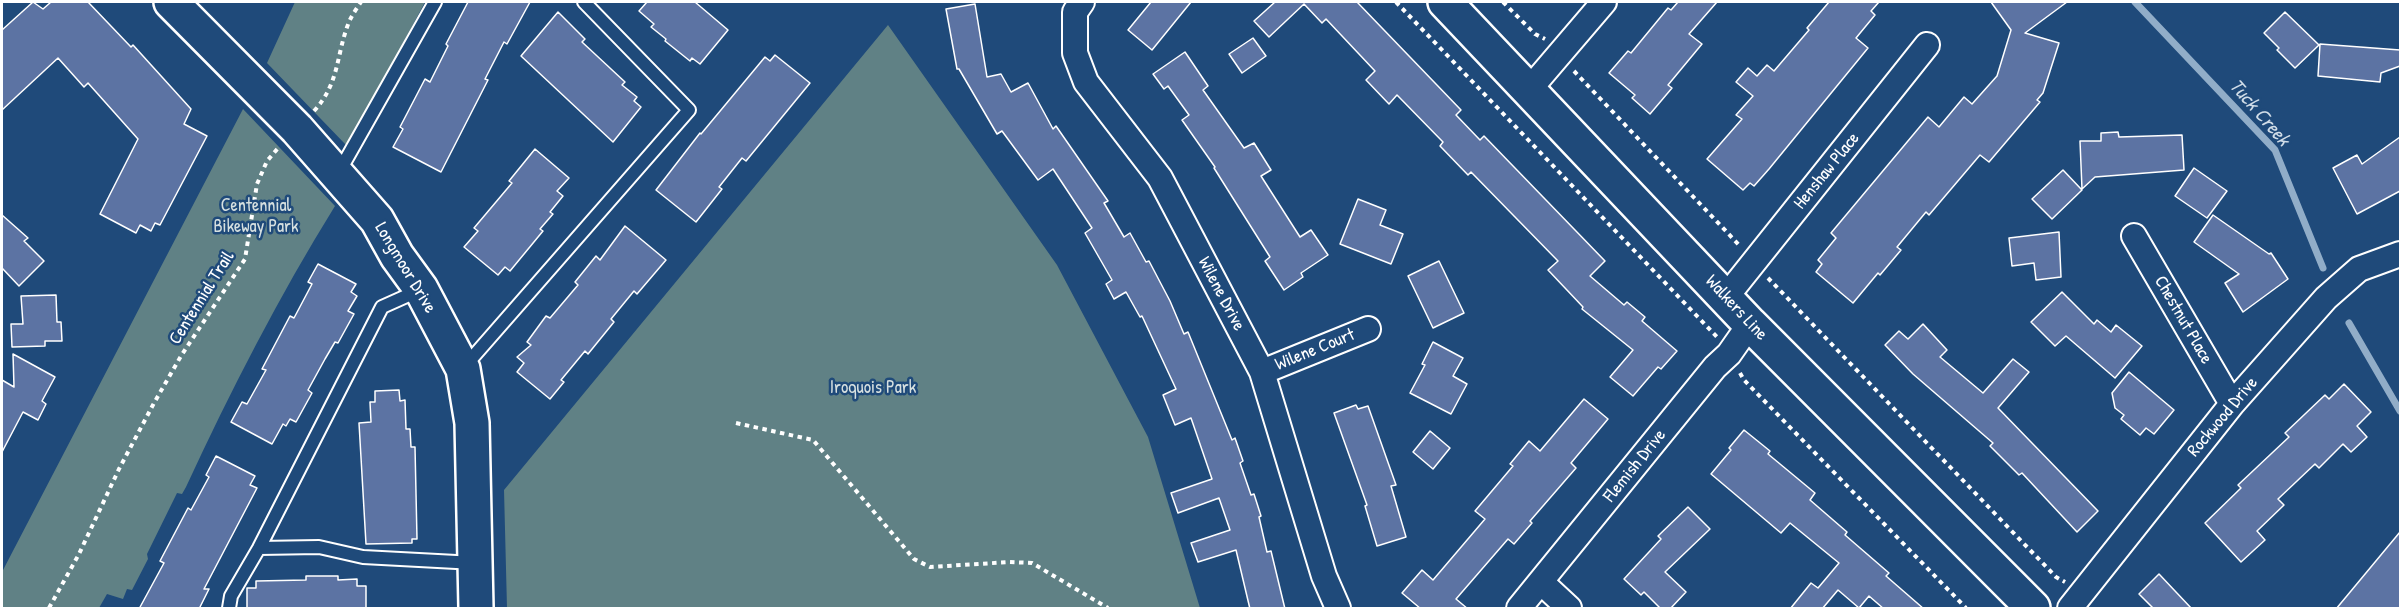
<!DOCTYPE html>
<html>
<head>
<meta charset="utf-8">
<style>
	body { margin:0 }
	#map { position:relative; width:2402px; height:610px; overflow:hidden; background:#1f4a7a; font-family:"Patrick Hand",sans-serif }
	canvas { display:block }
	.frame { position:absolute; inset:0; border:3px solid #fff; pointer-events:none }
</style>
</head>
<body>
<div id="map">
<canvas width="2402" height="610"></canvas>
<div class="frame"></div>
</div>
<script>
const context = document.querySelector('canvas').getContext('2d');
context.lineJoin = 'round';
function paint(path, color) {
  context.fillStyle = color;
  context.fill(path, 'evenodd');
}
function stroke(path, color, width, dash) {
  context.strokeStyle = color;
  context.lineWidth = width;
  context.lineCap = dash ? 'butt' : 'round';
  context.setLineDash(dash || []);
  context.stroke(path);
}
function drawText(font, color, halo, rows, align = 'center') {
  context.font = font + ' "Patrick Hand",sans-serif';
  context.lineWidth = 5;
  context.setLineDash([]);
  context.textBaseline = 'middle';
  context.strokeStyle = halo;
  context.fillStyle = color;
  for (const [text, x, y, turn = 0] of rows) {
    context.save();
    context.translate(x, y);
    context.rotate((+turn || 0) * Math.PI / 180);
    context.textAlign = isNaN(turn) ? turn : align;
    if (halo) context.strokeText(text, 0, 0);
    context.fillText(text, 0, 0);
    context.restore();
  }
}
paint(new Path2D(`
	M295 2H425L351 141 346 145 267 63Z
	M888 25 1057 265 1148 437 1200 608H507L504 490Z
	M243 109 335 206C279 296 231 390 186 487L182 494 177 493 147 554 148 559 132 590 127 589 123 599 107 594 99 608H2V572Z`), '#608185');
stroke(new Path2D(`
	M2135 2 2275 150 2323 268
	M2349 323 2400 411`), '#91adc8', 7);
const building = new Path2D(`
	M33 2 43 9 51 2H88L131 47 133 45 191 109 184 124 207 136 160 225 155 223 151 231 140 225 136 233 100 214 138 139 88 83 84 87 58 58 2 110V30Z
	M468 2H530L507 44 504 42 485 79 488 80 441 172 393 147 403 129 400 127 425 79 430 82 448 46 446 44Z
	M647 2H695L728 30 700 64 692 58 690 61 665 41 666 39 651 27 654 24 639 11Z
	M1151 2H1191L1152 50 1128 30Z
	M1275 2H1357L1461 110 1456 115 1480 140 1484 136 1605 261 1590 276 1624 305 1627 302 1645 317 1642 321 1677 351 1661 369 1658 367 1633 396 1610 377 1633 350 1582 309 1583 307 1548 270 1558 261 1471 172 1468 175 1440 146 1443 142 1397 95 1389 104 1366 80 1375 71 1326 19 1322 23 1304 4 1269 37 1254 21Z
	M1678 2H1717L1689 34 1702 44 1668 85 1672 88 1650 114 1632 98 1635 95 1609 73 1628 51 1631 53 1668 8 1671 10Z
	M1829 2H1879L1871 11 1875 15 1856 38 1868 48 1769 169 1754 186 1750 183 1743 190 1707 159 1742 119 1736 115 1753 96 1736 82 1748 68 1757 76 1767 65 1774 71 1809 30 1807 28Z
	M1991 2H2067L2025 33 2059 43 2043 93 2037 100 2040 102 1989 162 1980 155 1929 215 1926 212 1897 247 1901 250 1880 275 1878 273 1853 303 1816 272 1822 264 1818 260 1836 238 1831 233 1928 117 1939 127 1964 97 1972 104 1997 76 2011 30Z
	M975 4 987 77 1001 74 1011 92 1028 83 1053 129 1056 126 1108 201 1104 203 1124 237 1130 233 1146 262 1149 261 1170 301 1184 334 1188 332 1232 440 1235 438 1243 461 1240 463 1251 495 1254 494 1261 516 1259 517 1267 552 1271 551 1285 609H1250L1236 550 1198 562 1191 543 1230 530 1219 498 1178 513 1171 493 1212 479 1191 418 1175 425 1163 395 1176 389 1142 316 1140 317 1126 292 1114 299 1106 284 1112 280 1085 233 1092 228 1053 169 1038 180 1002 131 997 134 959 69H957L946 9Z
	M558 12 585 39 582 42 625 82 622 85 637 97 634 101 641 107 613 142 521 56Z
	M2285 12 2319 45 2295 68 2277 50 2279 48 2264 33Z
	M1253 38 1266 56 1242 73 1229 54Z
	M2320 44 2400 50V66L2381 73 2380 82 2318 76Z
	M1185 52 1208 86 1203 90 1244 148 1254 143 1271 170 1261 176 1300 237 1311 230 1328 255 1301 273 1303 277 1284 290 1265 261 1270 257 1214 168 1215 167 1182 120 1189 115 1168 86 1164 89 1153 74Z
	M775 55 810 83 746 161 742 158 719 187 722 189 696 222 656 190 700 133 701 134 765 57 770 61Z
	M2118 132 2119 137 2182 135 2184 170 2095 177 2082 189 2080 141H2101V133Z
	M2400 137V191L2357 214 2333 168 2357 155 2362 164Z
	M535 149 569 178 557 191 563 196 550 212 553 214 540 229 543 231 510 271 505 267 498 275 464 247 478 231 474 228 512 183 509 181Z
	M2194 168 2227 191 2207 218 2175 196Z
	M2063 170 2082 190 2052 219 2032 199Z
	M1358 199 1386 210 1380 225 1403 234 1391 264 1340 244Z
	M2 215 28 238 24 241 44 261 19 286 2 268Z
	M2213 215 2269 254 2271 253 2288 279 2243 312 2225 283 2239 274 2194 242Z
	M625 226 666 260 637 294 634 291 611 319 614 322 588 354 585 351 561 380 564 382 550 399 517 372 524 363 517 357 531 345 527 342 546 316 550 318 578 285 575 282 596 256 600 260Z
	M2059 232 2061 277 2036 280 2034 263 2012 266 2009 238Z
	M1439 261 1464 313 1433 328 1408 276Z
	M318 264 356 284 351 292 357 296 348 311 354 314 338 343 335 342 325 359 308 390 312 393 296 422 290 419 286 426 283 424 272 444 231 422 242 402 247 404 266 370 262 369 290 316 294 318 312 284 308 282Z
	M2062 292 2094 324 2097 320 2111 332 2116 325 2142 346 2115 378 2066 336 2055 346 2031 322Z
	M56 295 57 322H61L62 341H45V346L12 347 11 324H23L21 296Z
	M1923 324 1947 350 1940 357 1983 393 2013 359 2029 372 1998 408 2098 511 2077 532 2022 473 2019 475 1990 446 1993 443 1913 374 1885 345 1899 331 1908 339Z
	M1433 342 1463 358 1453 376 1467 384 1451 414 1410 393 1425 365 1422 364Z
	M13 354 55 377 42 401 46 404 38 420 23 412 2 452V380L14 387Z
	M2129 372 2174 410 2154 434 2146 428 2140 435 2121 419 2124 415 2115 408 2112 393Z
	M2344 384 2371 412 2357 426 2367 437 2351 452 2343 444 2319 468 2315 464 2278 499 2284 505 2257 531 2265 540 2241 562 2205 523 2241 488 2238 485 2289 437 2285 433 2325 395 2329 399Z
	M399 390 400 401 405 400 406 429H410L411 447H415L417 539H412V543L366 544 359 423 371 422 370 402H375V391Z
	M1584 399 1608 419 1571 463 1576 468 1530 521 1532 523 1514 544 1508 539 1456 599 1468 609H1421L1402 593 1422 570 1433 580 1485 519 1475 511 1513 466 1510 464 1529 441 1540 451Z
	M1356 405 1358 409 1368 406 1396 485 1391 486 1406 537 1377 546 1365 506 1367 505 1334 413Z
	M1744 430 1770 451 1768 454 1815 493 1810 500 1847 532 1845 535 1889 573 1886 576 1924 609H1884L1869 596 1859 608 1838 590 1822 609H1790L1811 583 1818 588 1839 563 1790 523 1781 533 1711 474 1731 450 1729 448Z
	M1430 431 1450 448 1433 469 1413 452Z
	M216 456 255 476 250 485 257 488 204 589H209L199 609H139L164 563 160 561 188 508 191 510 209 477 206 475Z
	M1688 507 1710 529 1665 572 1686 592 1670 609H1661L1644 592 1641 595 1624 579 1661 539 1658 536Z
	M2400 532V609H2336Z
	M2159 574 2192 609H2154L2139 594Z
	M306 576H338V580L357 579V586H366V609H247V588H256V581L306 580Z`);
paint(building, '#5c73a3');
stroke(building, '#fff', 1.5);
const lane = new Path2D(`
	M339 172 435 2
	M465 366 689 110 584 2
	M259 548 319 547 363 557 475 563
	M229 608 231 596 259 548 382 307 420 290`);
const street = new Path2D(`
	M1082 2 1075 12V53L1086 82 1160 178 1262 372 1324 576 1338 608
	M1528 91 1604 2
	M2134 236 2232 404
	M1726 297 1927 45
	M1262 372 1368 329
	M1541 582 1569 608
	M1519 608 1715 367 1729 354 1750 324
	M2070 608 2232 404 2326 298 2359 269 2400 254`);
const secondary = new Path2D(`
	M171 2 297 129 377 220 397 256 421 289 463 369 472 423 476 608
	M1445 2 1750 324 2033 608`);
stroke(lane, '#fff', 16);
stroke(street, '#fff', 28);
stroke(secondary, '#fff', 38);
stroke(new Path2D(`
	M1396 2 1717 337
	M1503 2 1535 34 1545 39
	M1574 71 1740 246
	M314 111C340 83 336 54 349 22 352 15 357 8 361 2
	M1768 278 2056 577 2065 582
	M1740 373 1744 380 1966 608
	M736 423 813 440 914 559 930 567 1010 562 1032 563 1108 608
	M49 608 79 554 119 469 154 403 181 356 245 259 257 184 267 161 279 147`), '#fff', 4, [4.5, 4.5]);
stroke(lane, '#1f4a7a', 12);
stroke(street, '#1f4a7a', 24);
stroke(secondary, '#1f4a7a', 33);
drawText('18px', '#fff', '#1f4a7a', [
	["Henshaw Place",1827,171,-51],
	["Longmoor Drive",405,268,59],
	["Wilene Drive",1221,294,62],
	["Centennial Trail",202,298,-58],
	["Walkers Line",1736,308,47],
	["Chestnut Place",2183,320,60],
	["Wilene Court",1315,350,-22],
	["Rockwood Drive",2223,417,-50],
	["Flemish Drive",1635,466,-51]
]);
drawText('18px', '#d7e0e0', '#1f4a7a', [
	["Centennial",256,206],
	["Bikeway Park",256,227],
	["Iroquois Park",873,388]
]);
drawText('italic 20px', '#d1dde8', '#1f4a7a', [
	["Tuck Creek",2259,113,49]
]);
</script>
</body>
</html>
